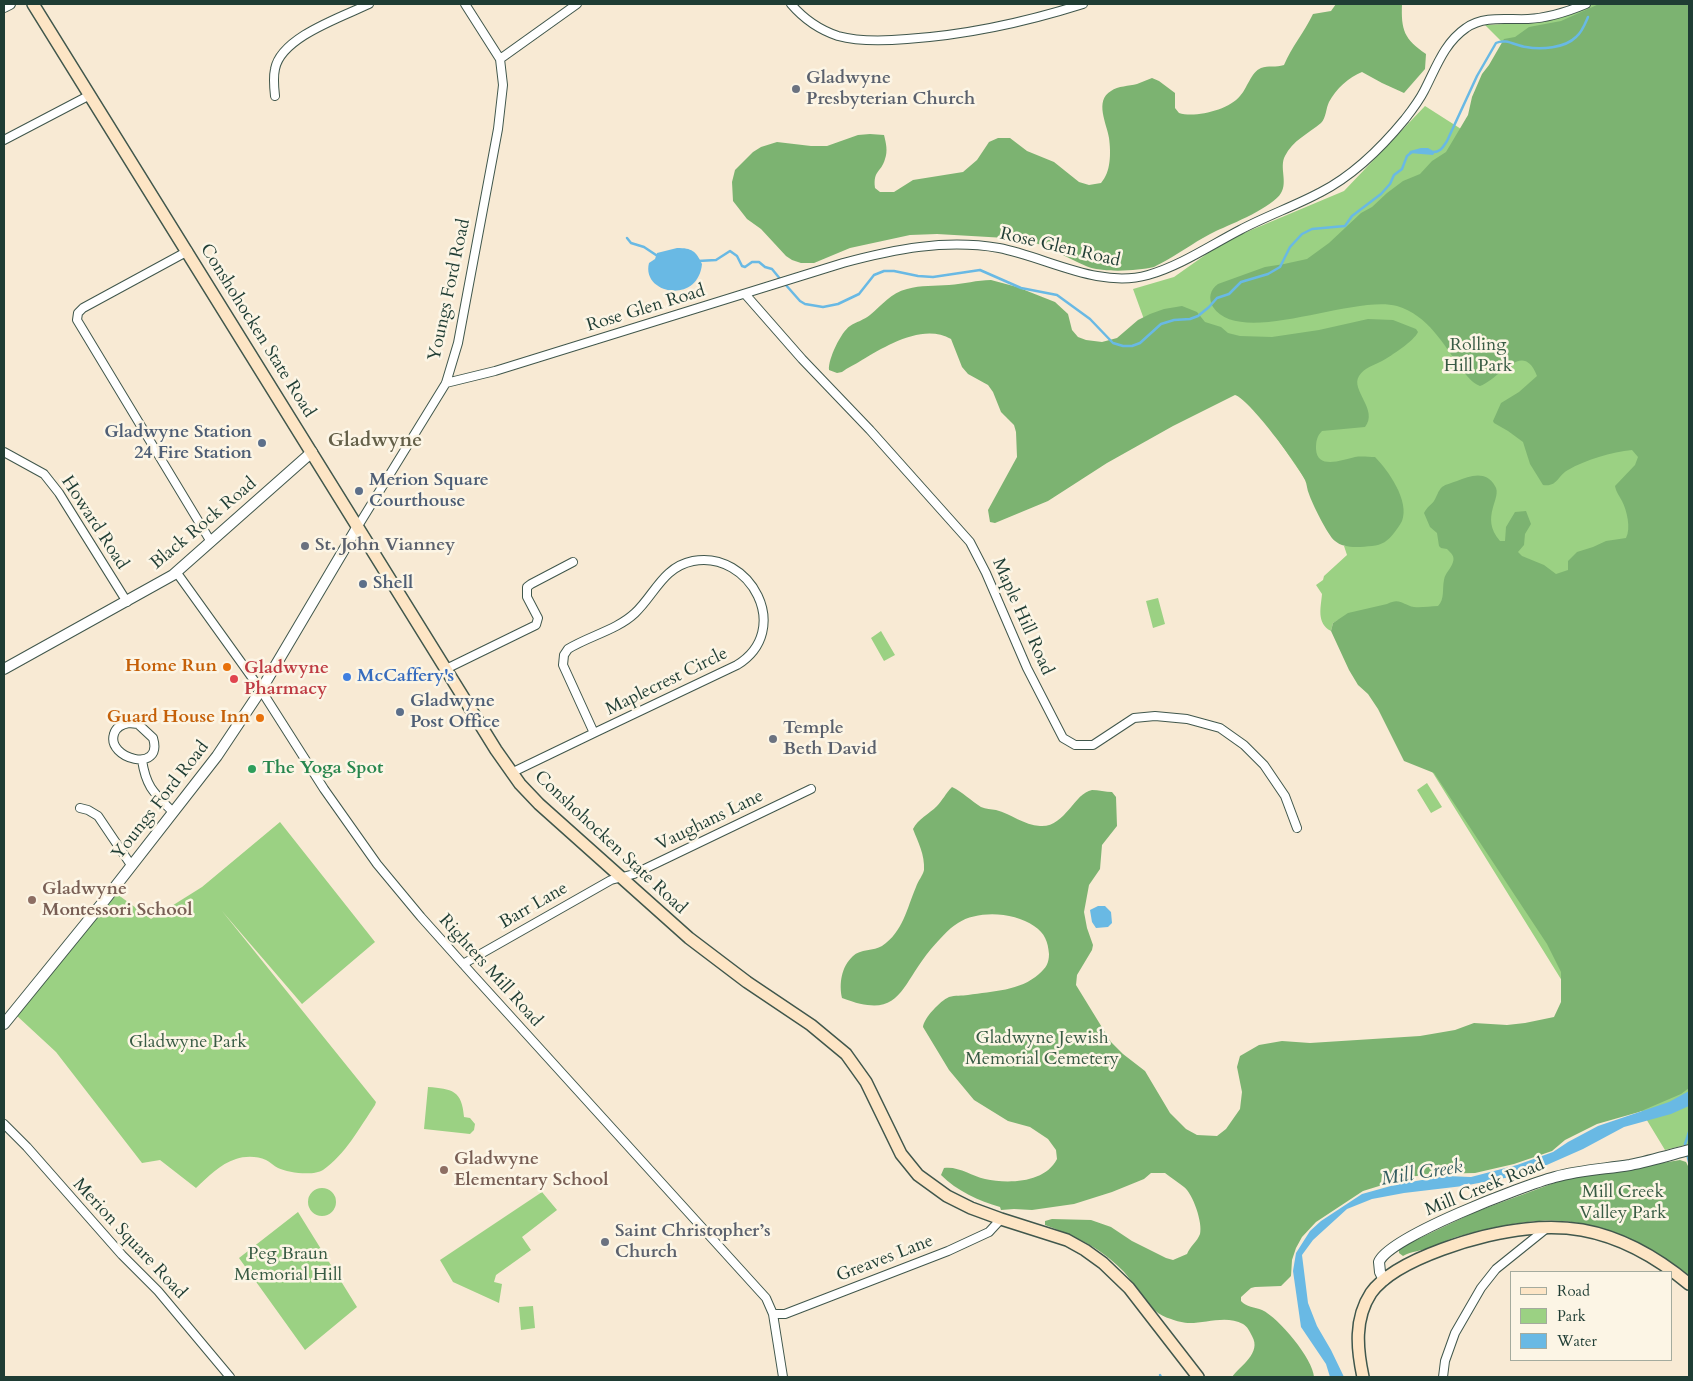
<!DOCTYPE html>
<html>
<head>
<meta charset="utf-8">
<style>
	body { margin:0 }
	#map { position:relative; width:1693px; height:1381px; overflow:hidden; background:#f8ead4; font-family:Cardo,serif }
	canvas { display:block }
	.frame { position:absolute; inset:0; border:5px solid #1f3d34; pointer-events:none }
	.legend { position:absolute; left:1510px; top:1271px; width:162px; height:90px; box-sizing:border-box; background:#fcf5e5; border:1px solid #a4ab9e; margin:0; padding:6px 9px; list-style:none; font-size:15px; color:#1f3d34 }
	.legend li { display:flex; align-items:center; gap:10px; height:25px }
	.legend b { width:25px; border:1px solid #a4ab9e }
</style>
</head>
<body>
<div id="map">
<canvas width="1693" height="1381"></canvas>
<div class="frame"></div>
<ul class="legend">
<li><b style="height:6px;background:#fde5c5"></b>Road</li>
<li><b style="height:14px;background:#9bd183"></b>Park</li>
<li><b style="height:14px;background:#69b9e4"></b>Water</li>
</ul>
</div>
<script>
const context = document.querySelector('canvas').getContext('2d');
context.lineJoin = 'round';
function paint(path, color) {
  context.fillStyle = color;
  context.fill(path, 'evenodd');
}
function stroke(path, color, width, dash) {
  context.strokeStyle = color;
  context.lineWidth = width;
  context.lineCap = dash ? 'butt' : 'round';
  context.setLineDash(dash || []);
  context.stroke(path);
}
function drawText(font, color, halo, rows, align = 'center') {
  context.font = font + ' Cardo,serif';
  context.lineWidth = 5;
  context.setLineDash([]);
  context.textBaseline = 'middle';
  context.strokeStyle = halo;
  context.fillStyle = color;
  for (const [text, x, y, turn = 0] of rows) {
    context.save();
    context.translate(x, y);
    context.rotate((+turn || 0) * Math.PI / 180);
    context.textAlign = isNaN(turn) ? turn : align;
    if (halo) context.strokeText(text, 0, 0);
    context.fillText(text, 0, 0);
    context.restore();
  }
}
paint(new Path2D(`
	M1594 4H1671L1689 32V1144L1665 1150 1577 1005 1338 620 1333 623 1331 631C1316 623 1321 607 1322 594L1316 585 1323 580 1324 576 1347 555 1344 546H1351L1237 380 1179 416 1133 289 1174 277 1225 241 1344 191 1425 106 1472 136 1511 51 1485 25 1541 22 1562 17Z
	M1158 598 1165 624 1153 628 1146 601Z
	M881 631 895 655 884 661 871 638Z
	M1427 783 1442 807 1431 813 1417 790Z
	M280 822 375 942 302 1004 222 911 376 1102 375 1105C360 1127 345 1155 323 1170 314 1176 288 1173 278 1168 274 1166 270 1162 266 1160 257 1156 245 1156 236 1159 220 1164 208 1177 196 1188L160 1160 142 1163 56 1052 16 1015 117 894 151 919 202 887Z
	M428 1087C452 1089 462 1090 464 1117L470 1118 475 1124 474 1130 470 1134 424 1129Z
	M308 1202a14 14 0 1 1 28 0a14 14 0 1 1-28 0Z
	M542 1192 557 1210 522 1237 531 1250 496 1275 494 1282 502 1284 499 1303 453 1282 440 1260Z
	M298 1212 357 1307 305 1350 239 1258Z
	M533 1306 535 1328 521 1330 519 1307Z`), '#9bd183');
paint(new Path2D(`
	M1336 4H1402C1401 30 1404 39 1426 54L1425 69 1404 93 1382 83 1362 72C1349 77 1336 89 1329 102 1326 108 1326 118 1321 123 1309 133 1292 141 1285 156 1279 167 1288 182 1281 193 1273 207 1232 224 1216 231 1199 239 1183 251 1167 260 1163 262 1158 265 1154 267 1137 271 1102 273 1086 266 1065 257 1046 245 1023 239L937 234 910 235 850 248 814 263H801L792 260 786 256 761 229 747 219 733 201 732 182 735 170 753 152 761 147 777 142 811 146H827L858 135 870 134 884 135C886 143 888 151 885 159 881 173 873 170 875 188L880 192H894L913 180 963 172 977 160 989 142 998 138H1010L1027 151 1054 162 1079 182 1089 185 1101 183C1111 172 1111 153 1109 138 1107 124 1094 101 1111 91 1118 86 1129 86 1137 84 1142 82 1147 80 1152 78L1159 81 1175 93V108L1179 113C1195 118 1229 110 1240 96 1247 89 1251 72 1261 68 1268 65 1276 68 1284 65 1292 46 1304 33 1313 14L1331 11Z
	M1599 4H1689V1088L1681 1094 1639 1112 1597 1124 1565 1140 1552 1151 1514 1164 1475 1173 1428 1174 1405 1178 1363 1191 1316 1222 1302 1237 1296 1248 1292 1260 1291 1276 1281 1286 1255 1287 1251 1288 1241 1297V1301C1246 1307 1255 1307 1262 1310 1279 1318 1313 1359 1314 1377H1232C1240 1366 1262 1353 1252 1336 1250 1332 1247 1326 1243 1324 1227 1315 1206 1323 1190 1323 1184 1323 1176 1321 1171 1319 1146 1312 1138 1285 1121 1269 1098 1246 1074 1236 1045 1225V1221L1052 1219 1091 1220 1111 1227 1132 1241 1166 1258 1173 1260 1187 1254C1190 1246 1197 1242 1200 1234 1203 1223 1193 1194 1184 1187 1178 1182 1171 1178 1165 1173H1151L1144 1179 1112 1192 1074 1204 1032 1210 1014 1209 1001 1210 1000 1207C979 1201 957 1191 941 1175L944 1168C959 1166 971 1176 985 1179 1008 1184 1045 1183 1057 1159L1056 1150 1048 1139 1030 1127 1008 1121 974 1100 949 1070 923 1027C924 1018 940 1001 949 997 955 995 962 996 968 995 993 991 1020 991 1039 974 1046 968 1049 963 1049 954 1048 942 1045 933 1034 926 1014 912 978 910 958 923 948 929 939 940 931 949 899 987 902 1021 842 998 839 984 841 967 853 956 860 949 874 951 882 946 903 932 907 908 916 887 918 881 923 875 924 870 925 855 918 842 913 829 918 819 929 814 937 806 942 801 946 793 952 787 963 792 971 801 981 807 986 809 991 809 996 810 1011 814 1024 825 1040 826 1065 828 1074 793 1092 790 1098 790 1106 792 1112 792L1116 797 1117 826 1102 845 1100 869 1089 885 1084 912 1087 928 1093 945 1092 950 1077 975 1076 985 1111 1042 1123 1054 1145 1071 1170 1113 1186 1129 1197 1135 1217 1136 1226 1129 1240 1109 1242 1092 1237 1067 1240 1056 1259 1045 1282 1041 1310 1043 1420 1036 1455 1030 1474 1023 1507 1025 1525 1023 1554 1017 1561 1002V972L1547 944 1434 773 1404 761 1378 709 1368 694 1358 685 1349 670 1331 631 1333 623 1348 613 1387 604C1400 597 1403 605 1414 607 1421 608 1430 606 1438 606 1445 599 1442 589 1444 580 1445 573 1451 569 1453 562 1455 556 1451 553 1447 549L1441 548 1439 546 1437 533 1430 527 1424 513C1427 507 1431 505 1434 501 1437 496 1438 491 1442 487 1446 484 1452 483 1457 481 1470 476 1486 470 1495 486 1503 498 1479 517 1500 541H1505L1506 527 1515 512 1526 511 1531 524 1525 534 1524 545 1518 552 1522 556 1544 565 1556 574 1568 570V561L1577 552 1593 547 1606 541 1626 538C1631 528 1627 511 1622 501 1619 495 1616 492 1615 486L1635 465 1638 457 1632 450C1612 452 1585 460 1568 470 1557 476 1558 487 1543 485L1530 464 1523 442 1508 431 1494 423 1493 421 1501 403 1519 392 1537 376C1523 339 1500 379 1480 386 1471 382 1467 376 1461 368 1442 343 1429 316 1397 306 1353 294 1240 348 1213 307 1208 298 1210 290 1218 284L1265 267 1284 264 1307 259 1329 243 1361 213 1372 207 1387 193 1403 181 1420 174 1432 161 1446 152 1468 115 1472 97 1482 74 1489 65 1504 39 1515 37 1529 27 1561 21Z
	M991 280 1017 287 1055 302 1068 314 1072 330 1078 337 1086 340 1102 342 1117 338 1138 320 1150 314 1164 309 1182 306 1197 312 1205 322 1221 327 1228 333 1240 336 1272 337 1319 330 1368 319 1393 320 1416 329 1418 332C1414 341 1391 356 1382 361 1374 365 1364 368 1359 376 1350 390 1379 410 1365 427L1322 431C1317 436 1316 441 1316 449 1317 470 1342 460 1355 457 1361 456 1369 457 1375 457 1388 470 1410 501 1402 521 1400 525 1397 529 1394 533 1388 541 1382 545 1372 546 1360 547 1344 549 1335 541 1328 536 1312 503 1309 494 1307 490 1307 484 1305 480 1299 466 1248 398 1235 395L1173 426 1107 463 1048 501 995 523 990 522 988 510 1017 457 1016 432 1014 425 1001 412 993 392 988 385 968 374 962 367 951 339C923 323 886 346 862 360 855 365 848 367 842 372L837 373 829 370C828 359 841 332 850 326 856 322 864 320 870 315 882 305 891 293 907 289 921 285 935 286 949 285 964 284 977 280 991 280Z
	M1680 1160 1686 1162 1689 1168V1276C1657 1248 1604 1224 1562 1221 1533 1218 1488 1228 1460 1236 1450 1238 1441 1244 1432 1247 1421 1251 1412 1251 1403 1256L1399 1253V1248L1475 1212 1565 1179Z`), '#7cb371');
paint(new Path2D(`
	M1421 148H1428L1435 152 1433 155 1409 153 1410 151Z
	M677 248C692 248 696 251 702 264 698 305 641 294 649 263L655 259 657 253Z
	M1098 906H1105L1111 912 1112 923 1108 927 1096 928 1092 922 1090 910Z
	M1689 1091V1106L1671 1114 1624 1127 1583 1149 1540 1168 1510 1177 1463 1186 1404 1193 1372 1199 1347 1209 1313 1240 1302 1255 1308 1303 1317 1326 1331 1350 1344 1377H1330L1326 1364 1301 1327 1293 1271 1296 1253 1310 1231 1321 1221 1362 1194 1398 1184 1446 1176 1471 1177 1517 1165 1553 1152 1568 1142 1598 1126 1669 1102Z`), '#69b9e4');
stroke(new Path2D(`
	M1433 152C1441 152 1443 147 1447 141L1477 76 1496 43C1506 38 1516 46 1526 47 1541 50 1565 48 1576 37 1582 32 1585 24 1588 17
	M627 238 631 243 644 247 659 257
	M698 261 716 260 730 251 737 256 742 266 745 267 752 262H759L765 267 772 269 781 280
	M785 284 800 301 805 304 823 307 838 304 859 294 874 275 884 271H894L918 276 933 277 980 270 1021 288 1057 295 1090 319 1113 343 1123 346H1132L1140 343 1161 324 1174 320 1190 319 1198 316 1209 307 1217 298 1229 294 1241 282 1268 274 1280 267 1290 247 1302 234 1312 229 1345 226 1352 216 1381 194 1390 184 1394 175 1402 169 1407 156 1412 152
	M1686 1148 1685 1144 1689 1132
	M1687 1154 1689 1162
	M1160 1375 1161 1377`), '#69b9e4', 2.5);
const minor = new Path2D(`
	M791 4C803 18 820 30 838 36 860 42 884 41 907 39 967 35 1026 22 1083 4
	M500 59 577 4
	M275 96C274 87 273 78 275 69 281 37 342 17 369 4
	M4 140 90 95
	M188 251 83 308 78 313 77 320 211 542
	M745 294 802 359 870 430 970 542 986 573 1027 668 1063 738 1075 745H1093L1134 718 1155 716 1187 719 1220 728 1244 745 1264 765 1285 796 1297 828
	M446 383 495 371 843 263C895 249 945 239 999 248 1046 257 1099 289 1148 275 1180 266 1211 245 1240 230 1266 216 1295 206 1321 192 1354 175 1382 147 1405 119 1412 110 1419 101 1424 91 1436 68 1444 43 1466 28 1484 15 1508 20 1528 19 1549 18 1567 12 1586 4
	M4 452 44 474 59 493 127 602
	M358 526 446 383 458 343 498 129 503 85 500 59 465 4
	M177 573 261 690 324 789 377 864 421 917 472 974 766 1298 773 1314 783 1377
	M446 669 536 625 538 618 527 597V587L531 584 573 562
	M129 723 138 724 153 738C164 774 106 759 114 734 116 727 123 724 129 723Z
	M142 760C146 787 154 793 173 812
	M511 773 594 733 563 665 564 655 568 649C589 636 617 630 635 613 655 594 663 567 693 561 750 550 794 630 737 665L594 733
	M80 808 88 810 98 816 131 865
	M463 964 611 880 634 874 811 789
	M4 1124 27 1147 122 1255 158 1291 230 1377
	M773 1314H785L948 1251 989 1232 1001 1219
	M1443 1377 1445 1361 1455 1333 1481 1288 1496 1269 1547 1228`);
const tertiary = new Path2D(`
	M4 7 10 4
	M4 669 173 575 312 452
	M4 1024 104 901 217 756 261 690 358 526
	M1384 1280 1380 1272 1379 1262C1388 1237 1525 1185 1555 1177 1580 1170 1605 1169 1630 1165 1650 1161 1670 1155 1689 1150`);
const secondary = new Path2D(`
	M33 4 496 750 520 784 539 804 689 938 747 982 811 1025 846 1054 866 1082 901 1154 918 1175 947 1196 971 1208 1001 1219 1067 1240 1085 1250 1103 1263 1129 1288 1198 1377
	M1363 1377C1357 1349 1354 1319 1371 1293 1396 1258 1484 1233 1526 1229 1544 1227 1564 1227 1582 1230 1621 1237 1659 1259 1689 1284`);
stroke(minor, '#40574c', 10);
stroke(tertiary, '#40574c', 12);
stroke(secondary, '#40574c', 14);
stroke(minor, '#fff', 8);
stroke(tertiary, '#fff', 10);
stroke(secondary, '#fde5c5', 11);
for (const [x, y, r, color] of [
	[796,89,5,"#6b7280"],
	[262,443,5,"#5c6f8a"],
	[359,491,5,"#5c6f8a"],
	[305,546,5,"#6b7280"],
	[363,584,5,"#5c6f8a"],
	[227,667,5,"#e8710a"],
	[347,677,5,"#3f7fe0"],
	[234,679,5,"#e0444e"],
	[400,712,5,"#5c6f8a"],
	[260,718,5,"#e8710a"],
	[773,739,5,"#6b7280"],
	[252,769,5,"#2e9e5b"],
	[32,900,5,"#8d6e63"],
	[444,1170,5,"#8d6e63"],
	[605,1242,5,"#6b7280"]
]) {
  const dot = new Path2D();
  dot.arc(x, y, r, 0, 2 * Math.PI);
  context.fillStyle = color;
  context.fill(dot);
  stroke(dot, '#fcf5e5', 2);
}
drawText('bold 18px', '#5b616d', '#fcf5e5', [
	["Gladwyne",806,79],
	["Presbyterian Church",806,100],
	["St. John Vianney",315,546],
	["Temple",783,729],
	["Beth David",783,750],
	["Saint Christopher’s",615,1232],
	["Church",615,1253]
], 'left');
drawText('18px', '#1f3d34', '#fcf5e5', [
	["Rose Glen Road",1060,248,13],
	["Youngs Ford Road",450,290,-78],
	["Rose Glen Road",646,309,-17],
	["Conshohocken State Road",257,331,58],
	["Howard Road",94,523,57],
	["Black Rock Road",204,524,-40],
	["Maple Hill Road",1022,617,66],
	["Maplecrest Circle",667,682,-26],
	["Youngs Ford Road",161,801,-52],
	["Vaughans Lane",710,821,-26],
	["Conshohocken State Road",610,843,43],
	["Barr Lane",534,906,-30],
	["Righters Mill Road",490,971,48],
	["Mill Creek Road",1485,1188,-22],
	["Merion Square Road",129,1239,47],
	["Greaves Lane",885,1259,-21]
]);
drawText('18px', '#385b44', '#fcf5e5', [
	["Rolling",1478,346],
	["Hill Park",1478,367],
	["Gladwyne Jewish",1042,1039],
	["Memorial Cemetery",1042,1060],
	["Gladwyne Park",188,1043],
	["Mill Creek",1623,1193],
	["Valley Park",1623,1214],
	["Peg Braun",288,1255],
	["Memorial Hill",288,1276]
]);
drawText('bold 18px', '#4e5e75', '#fcf5e5', [
	["Gladwyne Station",252,433,"right"],
	["24 Fire Station",252,454,"right"],
	["Merion Square",369,481],
	["Courthouse",369,502],
	["Shell",373,584],
	["Gladwyne",410,702],
	["Post Office",410,723]
], 'left');
drawText('bold 18px', '#c56008', '#fcf5e5', [
	["Home Run",217,667],
	["Guard House Inn",250,718]
], 'right');
drawText('bold 18px', '#be3a42', '#fcf5e5', [
	["Gladwyne",244,669],
	["Pharmacy",244,690]
], 'left');
drawText('bold 18px', '#366cbe', '#fcf5e5', [
	["McCaffery's",357,677]
], 'left');
drawText('bold 18px', '#27864d', '#fcf5e5', [
	["The Yoga Spot",262,769]
], 'left');
drawText('bold 18px', '#785e54', '#fcf5e5', [
	["Gladwyne",42,890],
	["Montessori School",42,911],
	["Gladwyne",454,1160],
	["Elementary School",454,1181]
], 'left');
drawText('italic 19px', '#325c60', '#fcf5e5', [
	["Mill Creek",1422,1174,-9]
]);
drawText('bold 20px', '#646049', '#fcf5e5', [
	["Gladwyne",375,441]
]);
</script>
</body>
</html>
